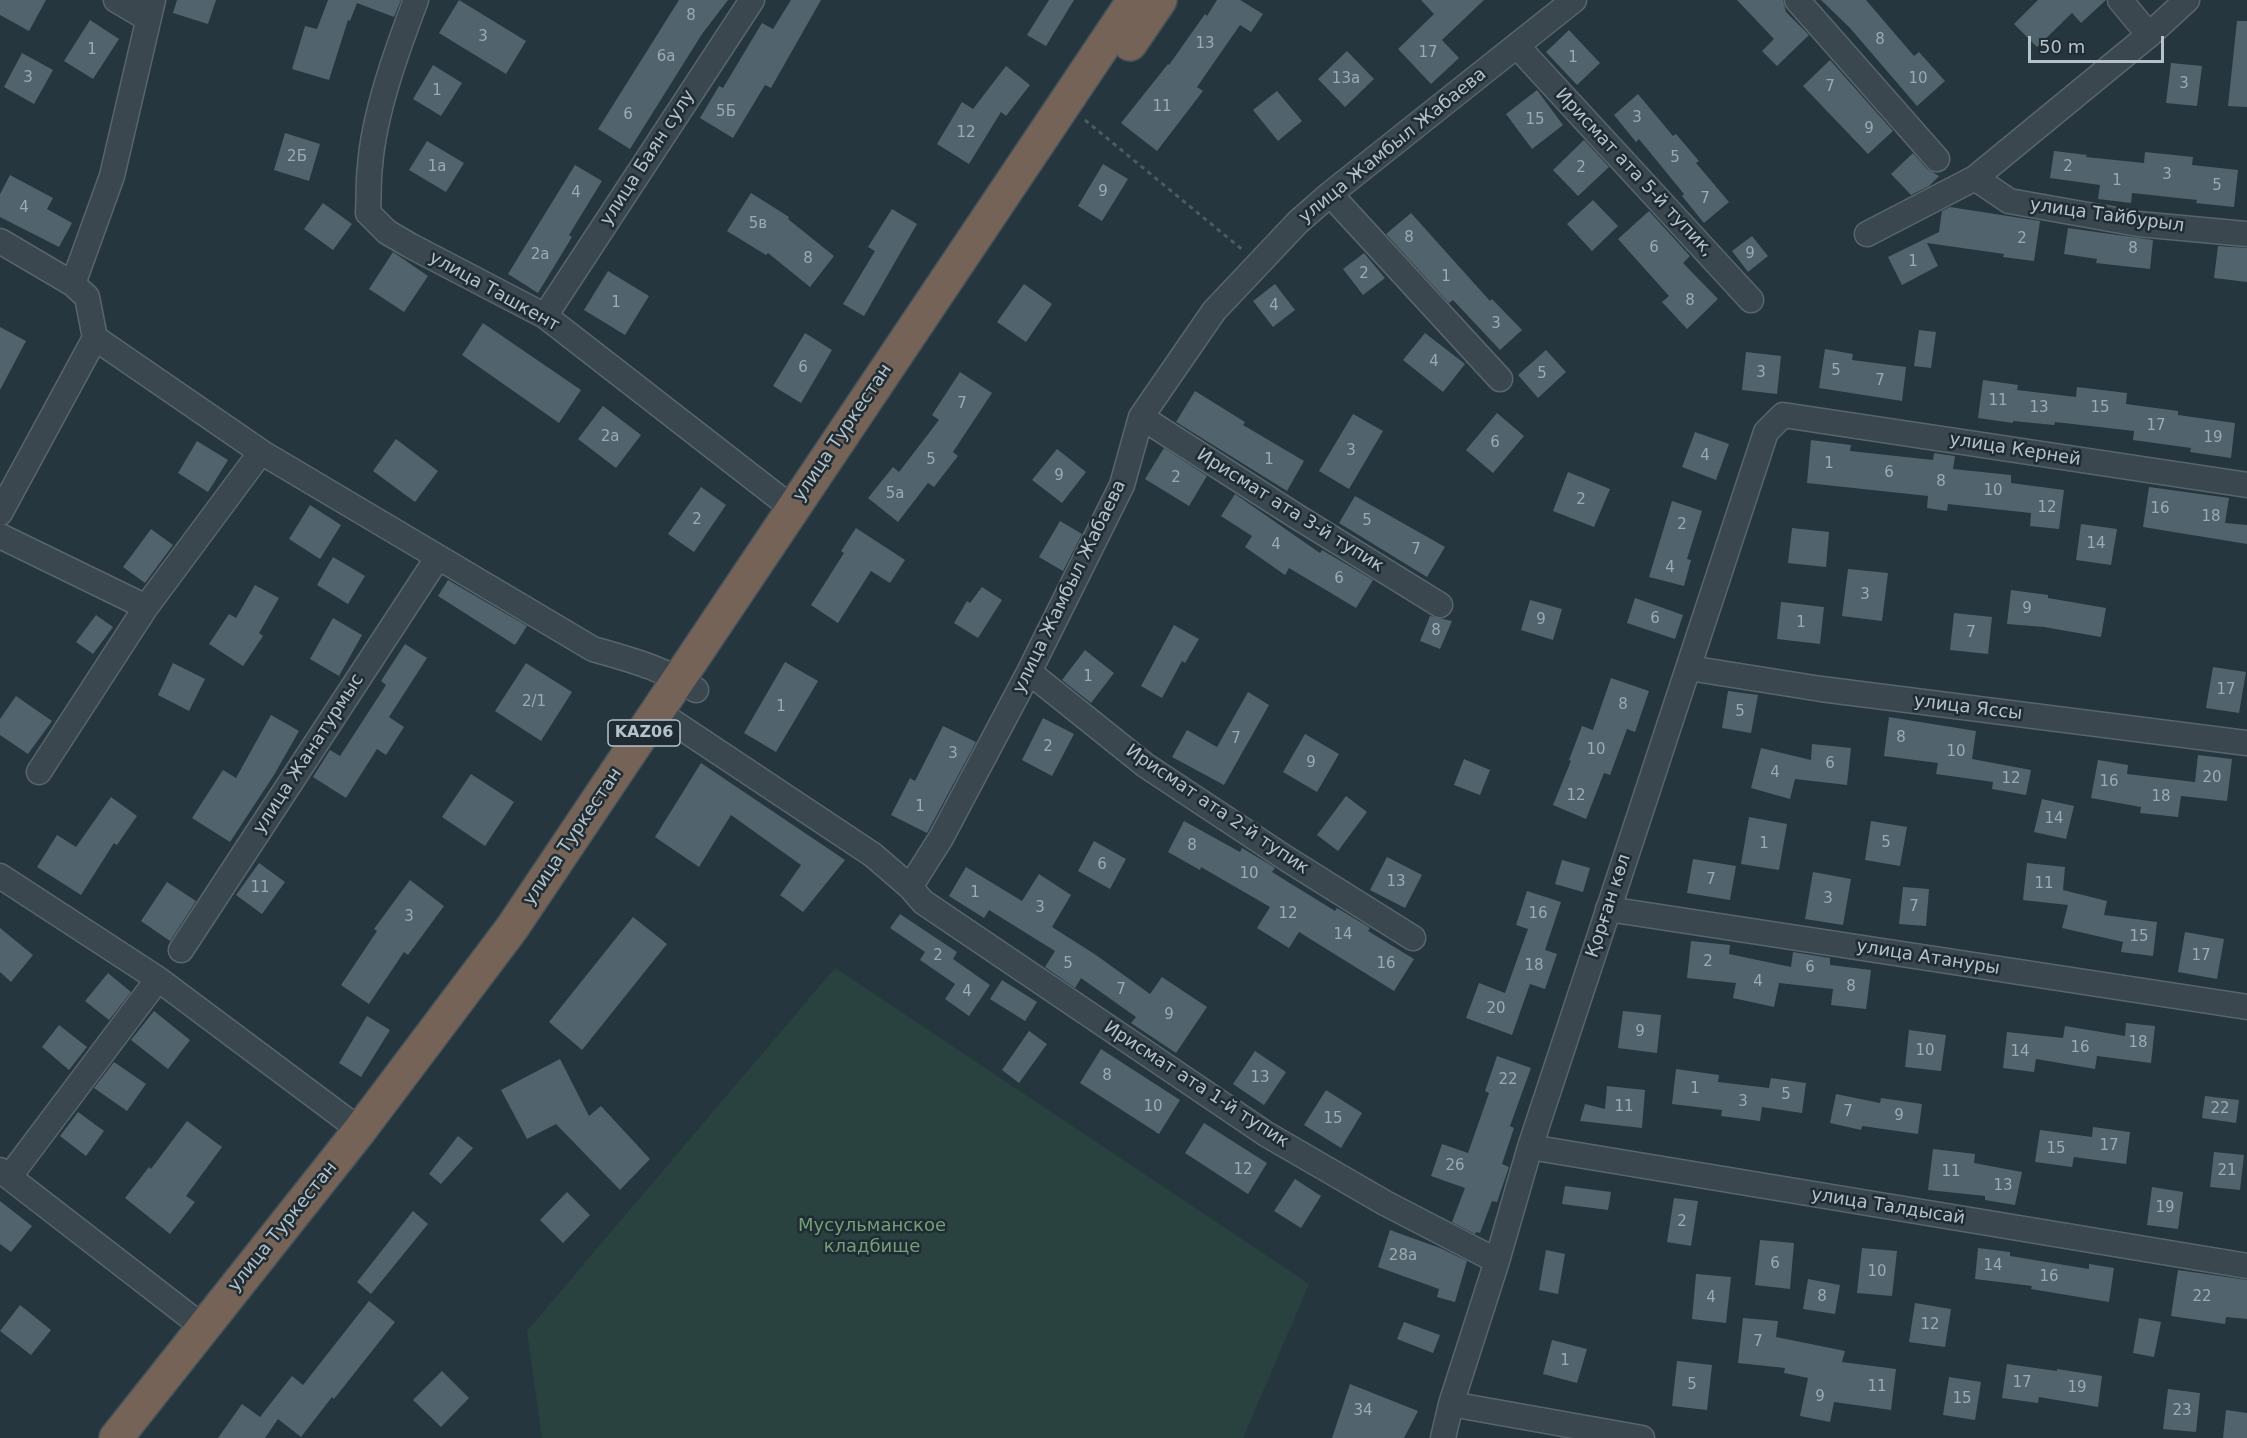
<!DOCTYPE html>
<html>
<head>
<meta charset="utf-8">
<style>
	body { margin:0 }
	#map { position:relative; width:2247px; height:1438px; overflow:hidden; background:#26363f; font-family:"DejaVu Sans",sans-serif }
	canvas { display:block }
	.scale { position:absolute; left:2028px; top:36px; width:136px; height:27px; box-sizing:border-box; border:3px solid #b6c2ca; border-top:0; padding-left:8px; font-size:18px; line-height:21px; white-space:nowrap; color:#b6c2ca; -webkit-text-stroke:4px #1f2c34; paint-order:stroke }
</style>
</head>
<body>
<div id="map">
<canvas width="2247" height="1438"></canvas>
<div class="scale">50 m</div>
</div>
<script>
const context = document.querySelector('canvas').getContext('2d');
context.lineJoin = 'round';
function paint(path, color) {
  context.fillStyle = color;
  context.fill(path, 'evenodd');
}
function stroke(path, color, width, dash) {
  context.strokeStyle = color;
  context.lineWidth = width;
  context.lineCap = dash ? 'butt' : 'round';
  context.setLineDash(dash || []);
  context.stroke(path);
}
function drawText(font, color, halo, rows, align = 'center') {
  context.font = font + ' "DejaVu Sans",sans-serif';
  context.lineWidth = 5;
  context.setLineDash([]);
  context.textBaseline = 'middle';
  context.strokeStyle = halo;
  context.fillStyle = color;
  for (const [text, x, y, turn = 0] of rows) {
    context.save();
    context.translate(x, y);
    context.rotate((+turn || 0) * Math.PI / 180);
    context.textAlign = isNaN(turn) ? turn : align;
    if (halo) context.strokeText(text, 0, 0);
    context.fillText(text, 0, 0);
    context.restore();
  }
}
paint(new Path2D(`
	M835 968 1309 1284 1243 1438H542L527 1331Z`), '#29423f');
paint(new Path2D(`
	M0 0H46L29 31 0 15Z
	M177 0H216L208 24 173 13Z
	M328 0H401L394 17 357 3 350 21 348 20 329 80 292 69 305 26 317 29Z
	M459 0 526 41 506 74 439 33Z
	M679 0H728L702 34 630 149 598 129Z
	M791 0H821L771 88 765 85 733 138 700 118 719 86 723 88 762 23 773 29Z
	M1049 0H1074L1046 46 1027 35Z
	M1217 0H1240L1263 14 1251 32 1240 25 1197 87 1203 91 1157 151 1121 123 1168 64 1169 65 1205 14 1207 16Z
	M1421 0H1484L1442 40 1459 58 1431 84 1398 49 1434 14Z
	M1737 0H1783L1786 12 1809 35 1777 66 1762 51 1774 39Z
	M1821 0H1866L1914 56 1919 52 1945 81 1917 106 1850 28Z
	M2038 0H2106L2081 23 2072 13 2037 47 2014 24Z
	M90 20 119 39 93 79 64 61Z
	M2237 21H2247V107L2228 106Z
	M1569 30 1600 63 1577 85 1546 52Z
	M1347 51 1374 79 1345 107 1318 79Z
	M22 53 53 70 34 104 4 87Z
	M1830 60 1893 131 1868 154 1803 86Z
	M2171 63 2202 66 2197 106 2166 103Z
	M433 65 462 83 441 116 413 99Z
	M1006 66 1030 85 1006 116 1001 112 969 164 937 144 962 102 973 109Z
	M1537 90 1563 125 1532 149 1506 114Z
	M1277 91 1302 121 1278 141 1253 110Z
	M1638 94 1673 136 1676 134 1699 161 1696 163 1729 202 1704 223 1682 196 1684 194 1639 139 1636 142 1614 115Z
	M285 133 320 144 309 181 274 170Z
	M1584 140 1609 167 1578 196 1553 170Z
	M427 141 464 163 446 192 409 170Z
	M2054 151 2087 155 2086 157 2144 163 2145 152 2193 157 2192 165 2238 170 2234 207 2196 203 2197 200 2132 193 2131 203 2098 199 2100 185 2050 178Z
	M1913 153 1927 169 1939 176 1929 186 1911 195 1891 174Z
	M1103 164 1128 179 1102 221 1078 206Z
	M575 165 602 181 569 235 572 237 538 293 508 274Z
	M10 175 53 198 47 209 72 223 59 247 0 217V194Z
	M751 193 789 217 788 219 834 256 810 287 768 253 766 255 727 231Z
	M1593 200 1618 226 1592 251 1567 224Z
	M323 203 352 224 333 250 304 229Z
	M1950 207 2040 221 2034 261 2003 257 2004 254 1927 243 1938 266 1902 285 1888 257 1939 232 1942 211Z
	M892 209 917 224 864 316 843 304 875 251 868 247Z
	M1649 211 1690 256 1683 263 1718 299 1687 329 1662 302 1669 296 1618 239Z
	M1411 213 1490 301 1492 299 1522 330 1500 350 1453 300 1449 303 1386 234Z
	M2068 228 2153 240 2150 269 2096 263 2097 259 2064 254Z
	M1752 236 1768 256 1748 272 1732 251Z
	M2218 246 2247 248V282L2214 278Z
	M393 252 428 276 404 312 369 289Z
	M1364 253 1385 278 1363 295 1343 269Z
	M608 271 649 296 625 335 584 310Z
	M1024 284 1052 304 1026 342 997 322Z
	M1275 284 1295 310 1273 327 1253 301Z
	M483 323 581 390 559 423 462 355Z
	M0 327 26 341 0 390Z
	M1919 330 1936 332 1931 368 1914 366Z
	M805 333 832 350 801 403 773 386Z
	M1425 333 1465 364 1443 392 1403 360Z
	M1825 349 1853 354 1852 360 1906 367 1902 401 1819 388Z
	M1546 350 1566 372 1538 398 1518 375Z
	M1746 352 1781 356 1777 394 1742 390Z
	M960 372 992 393 953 452 958 456 934 487 928 483 898 522 868 498 893 467 899 472 939 420 932 415Z
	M1983 380 2018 385 2017 390 2076 397 2077 387 2127 393 2126 404 2178 411V415L2235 423 2231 458 2190 452 2191 448 2133 440 2134 431 2055 422 2054 425 2013 421V423L1978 418Z
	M1195 391 1245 422 1243 425 1304 461 1287 491 1176 422Z
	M603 406 641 435 616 468 578 439Z
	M1497 413 1524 436 1493 473 1466 450Z
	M1353 414 1383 431 1349 489 1319 471Z
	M1695 432 1729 444 1716 480 1682 467Z
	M396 439 438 471 415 502 373 471Z
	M1811 440 1851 445 1850 451 1933 460 1934 453 1955 456 1953 469 2011 475V483L2064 490 2059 529 2030 526 2031 513 1948 504 1947 511 1927 508 1928 496 1807 483Z
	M197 441 228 460 208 492 178 473Z
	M1164 448 1207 476 1189 506 1145 479Z
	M1057 449 1086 472 1062 503 1032 480Z
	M1568 472 1610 489 1594 527 1553 511Z
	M701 487 726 505 694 552 668 534Z
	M2149 487 2229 498 2225 523 2247 525V544L2143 527Z
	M1235 494 1320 553 1322 550 1373 580 1356 608 1289 568 1285 575 1245 547 1252 536 1221 516Z
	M1355 496 1445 547 1427 577 1339 523Z
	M1672 501 1702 511 1687 559 1691 560 1684 586 1649 577Z
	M310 505 341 525 320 559 289 539Z
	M1060 521 1082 534 1063 571 1039 557Z
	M2081 524 2117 529 2111 565 2076 560Z
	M856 528 905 560 890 583 871 571 838 623 811 605 844 553 841 551Z
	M1792 528 1829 532 1826 567 1788 563Z
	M151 529 173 545 145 583 123 567Z
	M333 557 365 576 348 604 317 585Z
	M1848 569 1888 573 1882 621 1842 616Z
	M448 580 527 626 515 645 438 596Z
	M255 585 279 598 259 633 263 636 243 666 209 644 229 614 236 618Z
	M982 587 1002 600 978 638 954 623 967 601 970 603Z
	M2011 590 2048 595V598L2106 608 2101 637 2044 627 2007 624Z
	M1635 598 1683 615 1675 639 1627 623Z
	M1530 600 1562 609 1553 640 1521 630Z
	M1781 602 1824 607 1820 644 1777 639Z
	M1954 613 1992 617 1988 654 1950 650Z
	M96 615 113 627 93 654 76 642Z
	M1430 616 1452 621 1440 649 1420 641Z
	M333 618 362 635 339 676 310 659Z
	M1174 625 1199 639 1185 663 1182 661 1162 698 1141 686Z
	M405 644 427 658 389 717 404 727 386 755 377 749 346 798 313 777 330 750 340 756 386 685 381 681Z
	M1085 650 1114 673 1091 703 1062 680Z
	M785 662 818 681 776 752 744 733Z
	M173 663 205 679 189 711 158 695Z
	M526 663 572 692 541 741 495 711Z
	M2213 667 2246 672 2239 713 2206 708Z
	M1611 678 1649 691 1635 732 1627 729 1610 775 1604 773 1586 819 1553 805 1571 761 1569 760 1582 726 1593 730Z
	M1728 691 1758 695 1751 733 1722 728Z
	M1248 692 1269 705 1224 785 1172 757 1187 730 1217 747Z
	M16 696 52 721 28 754 0 735V719Z
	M271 715 299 731 274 775 230 842 192 818 223 770 236 778Z
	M1889 717 1976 731 1972 759 2031 770 2026 795 1992 789 1993 782 1936 774 1938 763 1884 756Z
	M1043 718 1074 734 1052 776 1022 760Z
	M943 726 976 742 927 833 891 815 910 778 915 781Z
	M1305 734 1339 754 1317 792 1283 772Z
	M1812 744 1851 748 1847 785 1795 779 1790 799 1751 788 1761 748 1811 760Z
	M2198 755 2232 759 2227 801 2181 796 2178 817 2140 813 2141 807 2091 798 2098 760 2128 765 2127 774 2195 782Z
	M1464 759 1490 770 1480 795 1454 785Z
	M701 763 845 860 803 912 780 895 801 865 731 815 699 867 655 837Z
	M471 774 514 802 485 846 442 817Z
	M1346 796 1367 812 1338 851 1317 835Z
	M111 797 137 816 117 845 114 843 81 895 37 867 57 835 76 847Z
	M2042 799 2074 806 2066 839 2034 832Z
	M1749 817 1787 824 1779 870 1741 864Z
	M1184 821 1240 852 1242 848 1269 864 1275 868 1272 872 1335 911 1337 908 1367 926 1370 928 1368 931 1414 959 1394 991 1299 932 1289 948 1257 928 1270 907 1201 867 1200 870 1168 852Z
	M1871 821 1907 827 1900 866 1865 860Z
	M1094 841 1126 859 1110 889 1078 871Z
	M1387 857 1422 875 1405 908 1370 890Z
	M1693 859 1736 866 1730 900 1687 893Z
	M1562 860 1590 868 1583 892 1555 884Z
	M259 863 285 882 262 914 236 895Z
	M2027 863 2065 867 2063 890 2107 901 2104 915 2157 922 2153 956 2121 952 2123 942 2062 928 2068 905 2023 900Z
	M966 867 1022 901 1039 874 1071 895 1052 927 1096 955 1150 994 1162 977 1207 1007 1176 1053 1131 1023 1136 1017 1081 978 1075 988 1045 967 1055 951 989 910 984 918 949 896Z
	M1813 872 1851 879 1843 925 1805 919Z
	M410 880 444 906 408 955 404 952 369 1004 341 985 377 931 374 929Z
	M167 882 196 901 170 941 141 921Z
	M1903 887 1929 889 1926 926 1899 924Z
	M1527 891 1561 902 1545 950 1557 954 1545 989 1530 984 1512 1035 1466 1018 1479 983 1505 993 1528 929 1516 925Z
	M900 914 957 952 953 959 990 985 969 1016 945 999 955 984 920 960 925 952 890 928Z
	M633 917 667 944 582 1050 549 1022Z
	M0 928 33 955 11 982 0 972Z
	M2185 932 2224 939 2217 979 2178 972Z
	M1691 941 1730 945 1729 954 1791 967 1793 952 1830 958V965L1871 970 1866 1009 1831 1005 1833 989 1779 983 1774 1007 1733 998 1736 983 1687 978Z
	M108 973 131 992 109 1020 85 1001Z
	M1002 980 1037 1002 1025 1021 990 999Z
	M154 1011 190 1040 168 1069 131 1040Z
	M1623 1011 1661 1015 1657 1053 1618 1048Z
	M367 1016 390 1030 361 1077 339 1063Z
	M2126 1023 2155 1026 2151 1063 2097 1056 2095 1069 2036 1059 2034 1072 2003 1068 2007 1032 2063 1038 2065 1026 2125 1036Z
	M59 1025 87 1047 69 1070 42 1047Z
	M1909 1030 1946 1035 1941 1071 1905 1067Z
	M1029 1031 1047 1044 1019 1083 1002 1070Z
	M1101 1049 1180 1100 1159 1134 1080 1083Z
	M1255 1051 1286 1072 1264 1105 1233 1084Z
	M1497 1056 1531 1068 1510 1126 1514 1128 1502 1164 1509 1167 1497 1202 1492 1201 1480 1233 1476 1232 1475 1234 1452 1222 1465 1188 1431 1176 1442 1144 1468 1153 1489 1093 1485 1091Z
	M560 1059 589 1116 601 1106 650 1159 620 1190 556 1124 527 1139 501 1090Z
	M114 1062 146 1084 127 1111 94 1088Z
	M1676 1069 1719 1075 1718 1082 1769 1088 1771 1078 1806 1083 1802 1113 1762 1107 1760 1121 1721 1116 1722 1110 1672 1104Z
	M1607 1086 1645 1090 1642 1128 1580 1121 1585 1104 1605 1109Z
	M1326 1090 1362 1113 1341 1148 1304 1125Z
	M1836 1094 1880 1103 1881 1098 1922 1104 1918 1134 1862 1126 1861 1130 1830 1123Z
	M2205 1096 2239 1100 2236 1123 2202 1118Z
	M78 1112 104 1131 86 1156 60 1136Z
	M187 1121 222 1147 186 1196 195 1202 170 1234 125 1198 149 1167 151 1169Z
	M1204 1123 1267 1163 1248 1194 1185 1153Z
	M2093 1127 2130 1132 2126 1164 2074 1157 2072 1167 2035 1162 2040 1130 2092 1137Z
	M458 1136 473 1148 441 1184 429 1174Z
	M1933 1149 1975 1154 1974 1163 2022 1172 2015 1205 1985 1200V1196L1928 1190Z
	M2214 1152 2244 1155 2240 1190 2210 1187Z
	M1295 1179 1321 1196 1301 1228 1274 1211Z
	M1565 1186 1611 1192 1608 1210 1562 1204Z
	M2152 1187 2183 1192 2178 1229 2147 1225Z
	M567 1192 590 1215 563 1243 540 1220Z
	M1674 1198 1698 1201 1691 1246 1667 1242Z
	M0 1201 32 1226 11 1252 0 1244Z
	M413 1211 428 1224 371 1294 357 1282Z
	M1390 1230 1440 1248 1467 1261 1455 1302 1437 1297 1439 1289 1378 1267Z
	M1760 1240 1794 1243 1790 1289 1755 1285Z
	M1862 1248 1897 1251 1892 1296 1857 1293Z
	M1978 1248 2010 1252V1256L2089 1269V1264L2114 1268 2109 1302 2031 1289 2032 1286 1975 1279Z
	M1546 1250 1565 1254 1558 1294 1539 1290Z
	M2178 1270 2247 1280V1319L2226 1317 2225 1324 2171 1316Z
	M1696 1274 1731 1277 1726 1323 1692 1319Z
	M1808 1279 1840 1285 1835 1314 1803 1309Z
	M369 1301 395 1322 334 1399 332 1397 301 1437 278 1419 265 1438H218L242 1404 260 1417 292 1376 303 1385Z
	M1915 1303 1951 1309 1945 1347 1909 1342Z
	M20 1305 51 1330 31 1355 0 1331Z
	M1743 1318 1778 1321 1776 1337 1845 1351 1842 1362 1896 1369 1891 1410 1834 1402 1830 1422 1800 1416 1808 1378 1784 1373 1785 1368 1738 1363Z
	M2139 1318 2161 1322 2154 1357 2133 1353Z
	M1404 1322 1440 1335 1433 1353 1397 1339Z
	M1552 1340 1587 1349 1577 1383 1543 1374Z
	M1677 1361 1712 1365 1707 1410 1672 1406Z
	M2007 1364 2057 1371V1369L2102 1376 2098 1407 2039 1397 2038 1403 2002 1398Z
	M442 1371 469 1398 441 1427 413 1400Z
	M1949 1377 1981 1382 1975 1420 1943 1415Z
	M1350 1384 1418 1411 1404 1438H1332Z
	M2168 1389 2200 1393 2196 1432 2163 1429Z
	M2226 1410 2247 1413V1438H2223Z`), '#51636c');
const minor = new Path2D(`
	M116 0 148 19
	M416 0C397 50 374 113 370 166 368 182 369 197 368 213L387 232 411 246 545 316 792 508
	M1797 0 1937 159
	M2120 0 2149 35
	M1517 46 1751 300
	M1975 178 2009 201 2138 224 2247 234
	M1330 194 1500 379
	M1867 234 1975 178 2149 35 2187 0
	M0 241 73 284 87 297 95 338
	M73 284 112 176 153 0
	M545 316 752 0
	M1141 417 1296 516 1440 605
	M0 513 95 338 261 452 593 649C631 660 663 668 696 690
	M0 536 146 607
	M1689 668 1821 689 2247 743
	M1029 672 1145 765 1287 859 1413 938
	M658 712 873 855 910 887 941 838 1029 672 1122 485 1141 417 1214 311 1298 222 1330 194 1574 0
	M39 772 146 607 261 452
	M0 876 158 979 360 1130
	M910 887 923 902 1266 1134 1385 1203 1497 1261
	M1608 909 2247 1007
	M181 950 438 557
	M1530 1147 2247 1266
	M0 1170 203 1327
	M10 1176 158 979
	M1451 1404 1642 1438
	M1443 1438 1451 1404 1497 1261 1530 1147 1766 432 1783 415 2247 485`);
const highway = new Path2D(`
	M1130 44 1160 0
	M116 1438 360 1130 512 928 1134 0`);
stroke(minor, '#58656d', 27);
stroke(highway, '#45525a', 36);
stroke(new Path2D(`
	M1085 120 1244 251`), '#485e5c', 3, [4.5, 4.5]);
stroke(minor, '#3a474f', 24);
stroke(highway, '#756357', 33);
drawText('15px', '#9daab2', null, [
	["8",691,16],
	["3",483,37],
	["8",1880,40],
	["13",1205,44],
	["1",92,50],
	["17",1428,53],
	["6а",666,57],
	["1",1573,58],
	["3",28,78],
	["13а",1346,79],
	["10",1918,79],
	["3",2184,84],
	["7",1830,87],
	["1",437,91],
	["11",1162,107],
	["5Б",726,112],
	["6",628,115],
	["3",1637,118],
	["15",1535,120],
	["9",1869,129],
	["12",966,133],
	["2Б",297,157],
	["5",1675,158],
	["1а",437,167],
	["2",2068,167],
	["2",1581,168],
	["3",2167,175],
	["1",2117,181],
	["5",2217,186],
	["9",1103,192],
	["4",576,193],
	["7",1705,199],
	["4",24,208],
	["5в",758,224],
	["8",1409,238],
	["2",2022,239],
	["6",1654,248],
	["8",2133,249],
	["9",1750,254],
	["2а",540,255],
	["8",808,259],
	["1",1913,262],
	["2",1364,274],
	["1",1446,277],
	["8",1690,301],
	["1",616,303],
	["4",1274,306],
	["3",1496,324],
	["4",1434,362],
	["6",803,368],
	["5",1836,371],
	["3",1761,373],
	["5",1542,374],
	["7",1880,381],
	["11",1998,401],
	["7",962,404],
	["13",2039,408],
	["15",2100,408],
	["17",2156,426],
	["2а",610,437],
	["19",2213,438],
	["6",1495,443],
	["3",1351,451],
	["4",1705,456],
	["5",931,460],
	["1",1269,460],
	["1",1829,464],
	["6",1889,473],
	["9",1059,476],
	["2",1176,478],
	["8",1941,482],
	["10",1993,491],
	["5а",895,494],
	["2",1581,500],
	["12",2047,508],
	["16",2160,509],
	["18",2211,517],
	["2",697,520],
	["5",1367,521],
	["2",1682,525],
	["14",2096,544],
	["4",1276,545],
	["7",1416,550],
	["4",1670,568],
	["6",1339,579],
	["3",1865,595],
	["9",2027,609],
	["6",1655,619],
	["9",1541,620],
	["1",1801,623],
	["8",1436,631],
	["7",1971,633],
	["1",1088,677],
	["17",2226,690],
	["2/1",534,702],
	["8",1623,705],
	["1",781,707],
	["5",1740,712],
	["8",1901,738],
	["7",1236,739],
	["2",1048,747],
	["10",1596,750],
	["10",1956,752],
	["3",953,754],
	["9",1311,763],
	["6",1830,764],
	["4",1775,773],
	["20",2212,778],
	["12",2011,779],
	["16",2109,782],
	["12",1576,796],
	["18",2161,797],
	["1",920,807],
	["14",2054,819],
	["5",1886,843],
	["1",1764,844],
	["8",1192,846],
	["6",1102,865],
	["10",1249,874],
	["7",1711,880],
	["13",1396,882],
	["11",2044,884],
	["11",260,888],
	["1",975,893],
	["3",1828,899],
	["7",1914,907],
	["3",1040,908],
	["12",1288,914],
	["16",1538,914],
	["3",409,917],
	["14",1343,935],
	["15",2139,937],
	["2",938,956],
	["17",2201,956],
	["2",1708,962],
	["5",1068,964],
	["16",1386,964],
	["18",1534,966],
	["6",1810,968],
	["4",1758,982],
	["8",1851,987],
	["7",1121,990],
	["4",967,992],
	["20",1496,1009],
	["9",1169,1015],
	["9",1640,1032],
	["18",2138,1043],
	["16",2080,1048],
	["10",1925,1051],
	["14",2020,1052],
	["8",1107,1076],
	["13",1260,1078],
	["22",1508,1080],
	["1",1695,1089],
	["5",1786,1095],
	["3",1743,1102],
	["10",1153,1107],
	["11",1624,1107],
	["22",2220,1109],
	["7",1848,1112],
	["9",1899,1116],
	["15",1333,1119],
	["17",2109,1146],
	["15",2056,1149],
	["26",1455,1166],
	["12",1243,1170],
	["21",2227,1171],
	["11",1951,1172],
	["13",2003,1186],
	["19",2165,1208],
	["2",1682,1222],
	["28а",1403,1256],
	["6",1775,1264],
	["14",1993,1266],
	["10",1877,1272],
	["16",2049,1277],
	["8",1822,1297],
	["22",2202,1297],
	["4",1711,1298],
	["12",1930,1325],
	["7",1758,1342],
	["1",1565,1361],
	["17",2022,1383],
	["5",1692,1385],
	["11",1877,1387],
	["19",2077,1388],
	["9",1820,1397],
	["15",1962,1399],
	["34",1363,1411],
	["23",2182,1411]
]);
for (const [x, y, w] of [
	[644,733,72]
]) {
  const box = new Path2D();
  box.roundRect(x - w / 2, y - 13, w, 26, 4.5);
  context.fillStyle = '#1f2c34';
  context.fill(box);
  stroke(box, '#b6c2ca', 1.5);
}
drawText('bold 16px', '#b6c2ca', null, [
	["KАZ06",644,733]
]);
drawText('18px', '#b6c2ca', '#1f2c34', [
	["улица Жамбыл Жабаева",1393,146,-39],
	["улица Баян сулу",648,158,-57],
	["Ирисмат ата 5-й тупик,",1634,173,47],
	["улица Тайбурыл",2107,216,8],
	["улица Ташкент",494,292,29],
	["улица Туркестан",843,433,-56],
	["улица Керней",2015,450,9],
	["Ирисмат ата 3-й тупик",1290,511,32],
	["улица Жамбыл Жабаева",1070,587,-64],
	["улица Яссы",1968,708,7],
	["улица Жанатурмыс",309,754,-57],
	["Ирисмат ата 2-й тупик",1217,810,34],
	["улица Туркестан",573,837,-56],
	["Қорған көл",1609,906,-72],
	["улица Атануры",1928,958,9],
	["Ирисмат ата 1-й тупик",1196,1085,33],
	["улица Талдысай",1888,1207,9],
	["улица Туркестан",283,1227,-51]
]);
drawText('18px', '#759f76', '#1f2c34', [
	["Мусульманское",872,1226],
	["кладбище",872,1247]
]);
</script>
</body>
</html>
